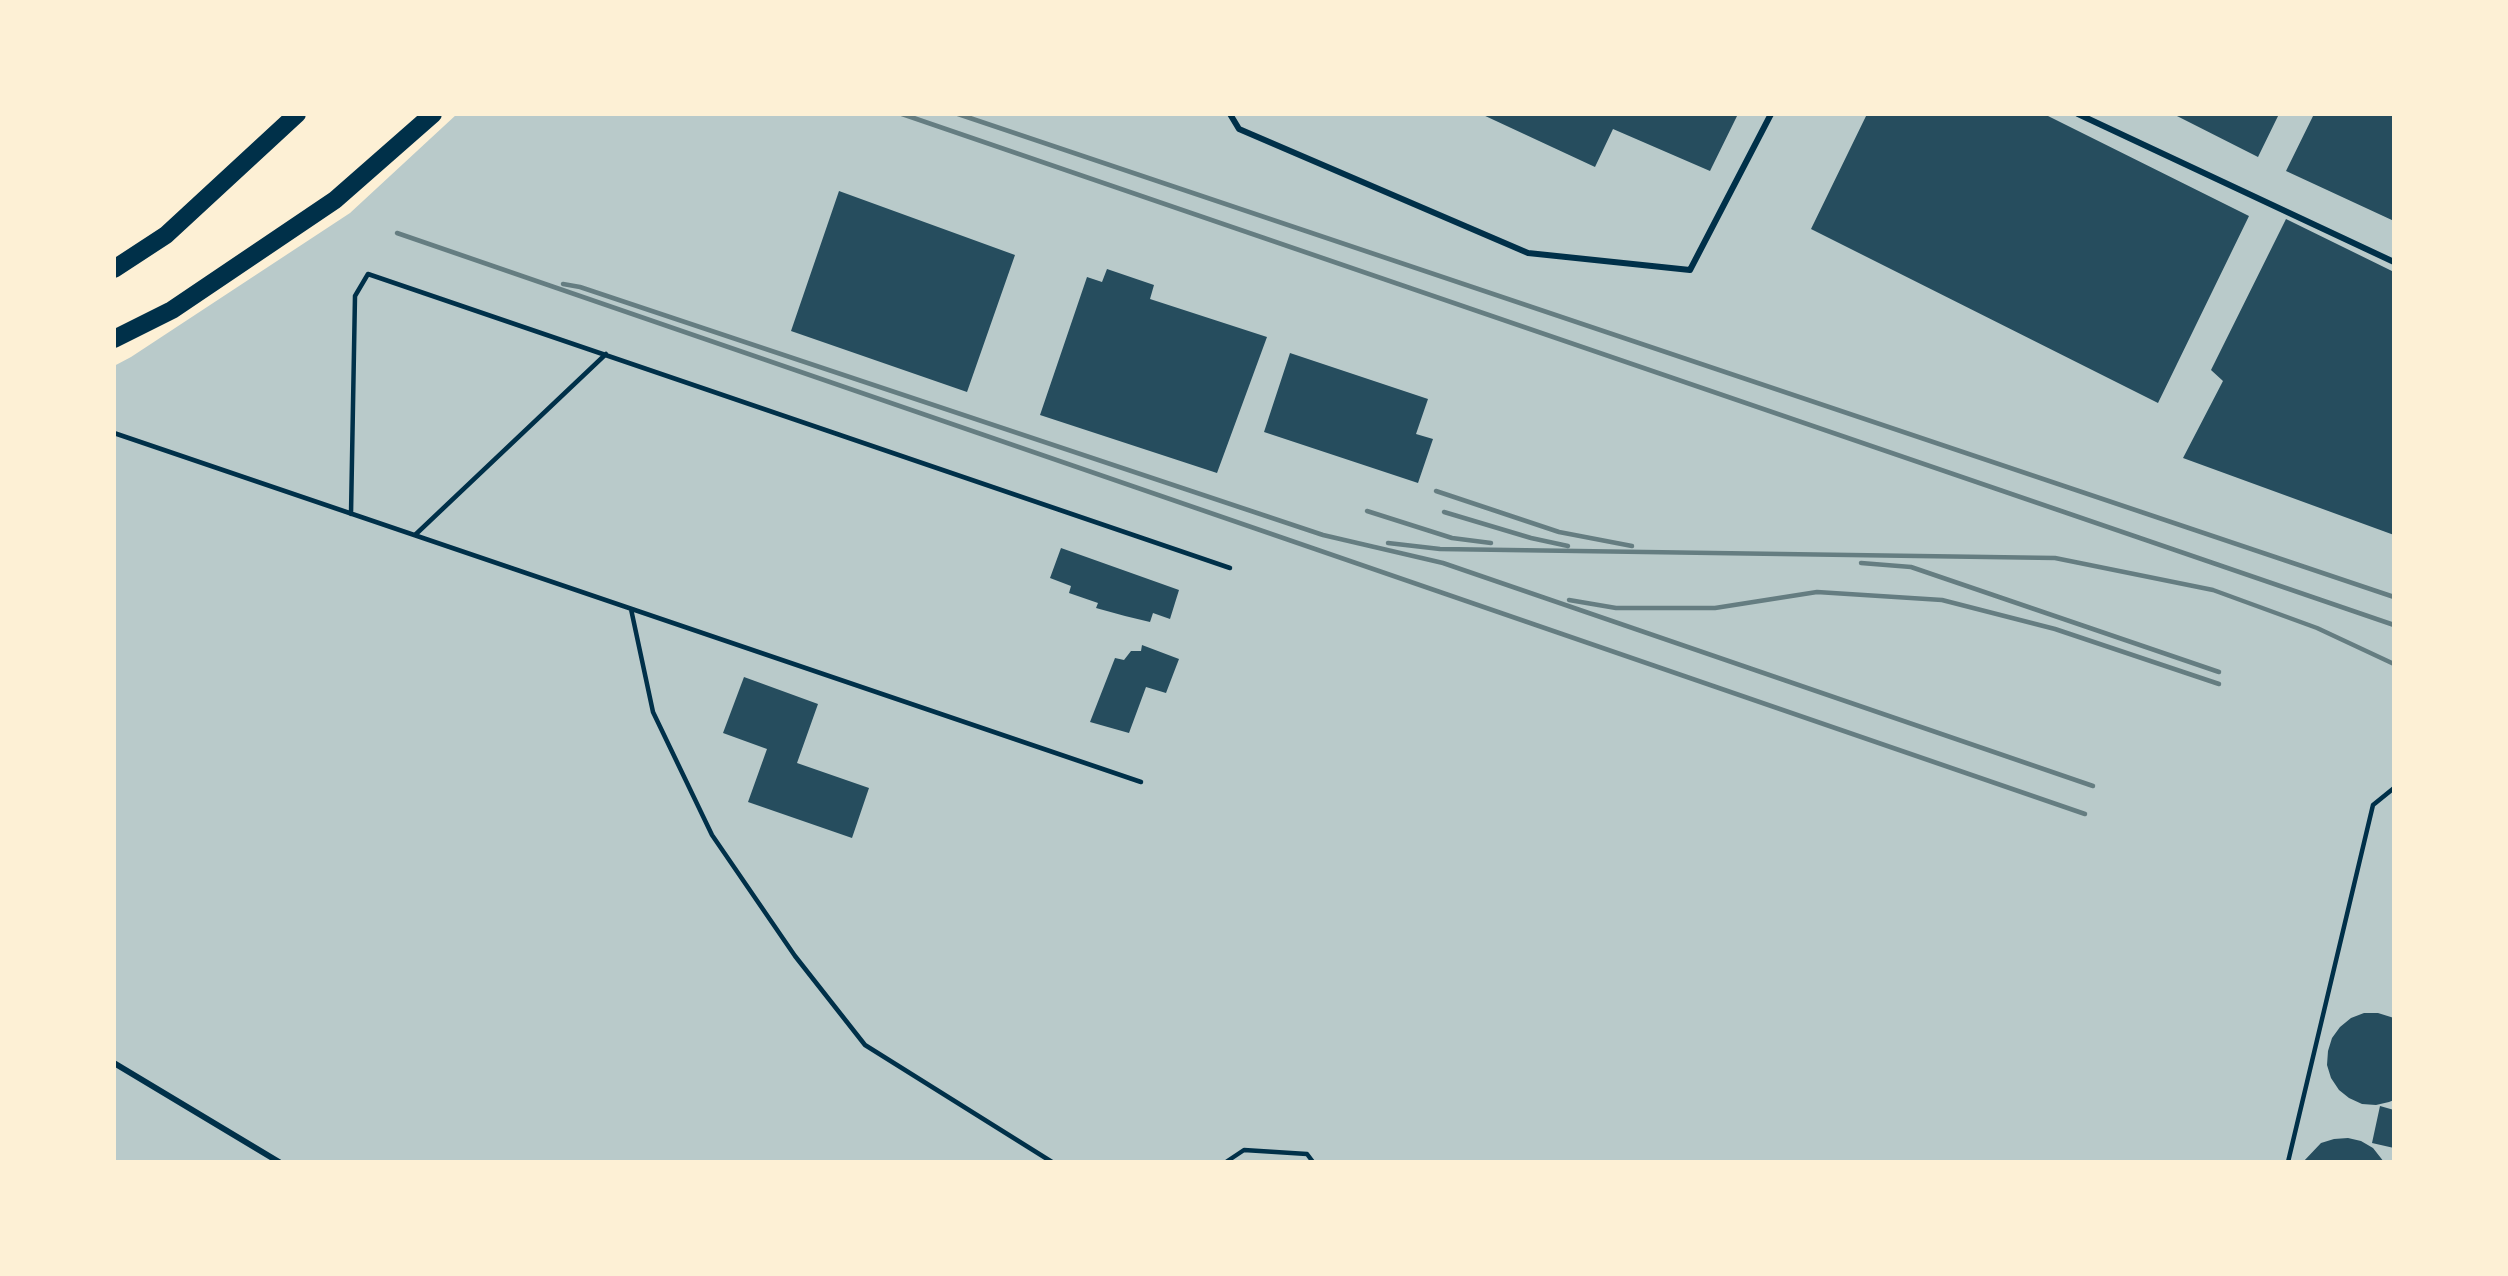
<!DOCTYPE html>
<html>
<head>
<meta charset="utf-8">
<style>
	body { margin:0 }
	#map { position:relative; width:2508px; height:1276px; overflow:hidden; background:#fdf0d5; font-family:Inter,sans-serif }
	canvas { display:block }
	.frame { position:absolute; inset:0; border:116px solid #fdf0d5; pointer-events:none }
</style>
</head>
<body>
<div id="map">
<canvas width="2508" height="1276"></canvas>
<div class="frame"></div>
</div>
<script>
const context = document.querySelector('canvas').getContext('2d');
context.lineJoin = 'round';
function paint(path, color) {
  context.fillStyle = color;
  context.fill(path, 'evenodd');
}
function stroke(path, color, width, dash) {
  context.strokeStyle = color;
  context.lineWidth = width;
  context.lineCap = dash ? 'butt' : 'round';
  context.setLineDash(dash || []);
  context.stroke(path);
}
paint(new Path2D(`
	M457 114H2394V1162H114V366L131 357 350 213Z`), '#b9caca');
paint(new Path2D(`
	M1481 114H1738L1710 171 1613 129 1595 167Z
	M1867 114H2044L2249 216 2158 403 1811 229Z
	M2173 114H2279L2258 157Z
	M2314 114H2394V221L2286 171Z
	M839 191 1015 255 967 392 791 331Z
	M2286 219 2394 272V535L2183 458 2223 381 2211 370Z
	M1107 269 1154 285 1150 299 1267 337 1217 473 1040 415 1087 277 1102 282Z
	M1290 353 1428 399 1416 434 1433 439 1418 483 1264 432Z
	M1061 548 1179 590 1170 619 1153 613 1150 622 1125 616 1096 608 1098 603 1069 593 1071 586 1050 578Z
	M1142 645 1179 659 1166 693 1146 687 1129 733 1090 722 1115 658 1124 660 1131 651H1141Z
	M744 677 818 704 797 763 869 788 852 838 748 802 767 749 723 733Z
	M2364 1013H2378L2394 1018V1100L2389 1102 2376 1105 2362 1104 2349 1098 2339 1090 2331 1078 2327 1065 2328 1051 2332 1038 2340 1027 2351 1018Z
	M2380 1106 2394 1110V1148L2372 1143Z
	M2348 1138 2361 1141 2373 1148 2384 1162H2303L2321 1143 2334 1139Z`), '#264d5e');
stroke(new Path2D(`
	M114 433 1141 782
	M351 514 355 296 368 274 1230 568
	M415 535 606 354
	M631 609 653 712 712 835 795 956 865 1045 1052 1162
	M1226 1162 1244 1150 1307 1154 1313 1162
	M2288 1162 2373 805 2394 788`), '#003049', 4.5);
stroke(new Path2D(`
	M1230 114 1239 129 1528 253 1690 270 1771 114
	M2078 114 2394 262
	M114 1063 279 1162`), '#003049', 6);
stroke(new Path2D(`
	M114 269 166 235 297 114
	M114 339 172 310 335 200 433 114`), '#003049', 18);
stroke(new Path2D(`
	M902 114 2394 625
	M958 114 2394 597
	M397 233 2085 814
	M563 284 580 287 1323 535 1443 563 2093 786
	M1436 491 1559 532 1632 546
	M1367 511 1452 538 1491 543
	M1444 512 1531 538 1568 546
	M1388 543 1440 549 2055 558 2213 590 2317 628 2394 664
	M1861 563 1911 567 2219 672
	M1569 600 1616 608H1715L1817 592 1942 600 2055 629 2219 684`), '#657d81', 4.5);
</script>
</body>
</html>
